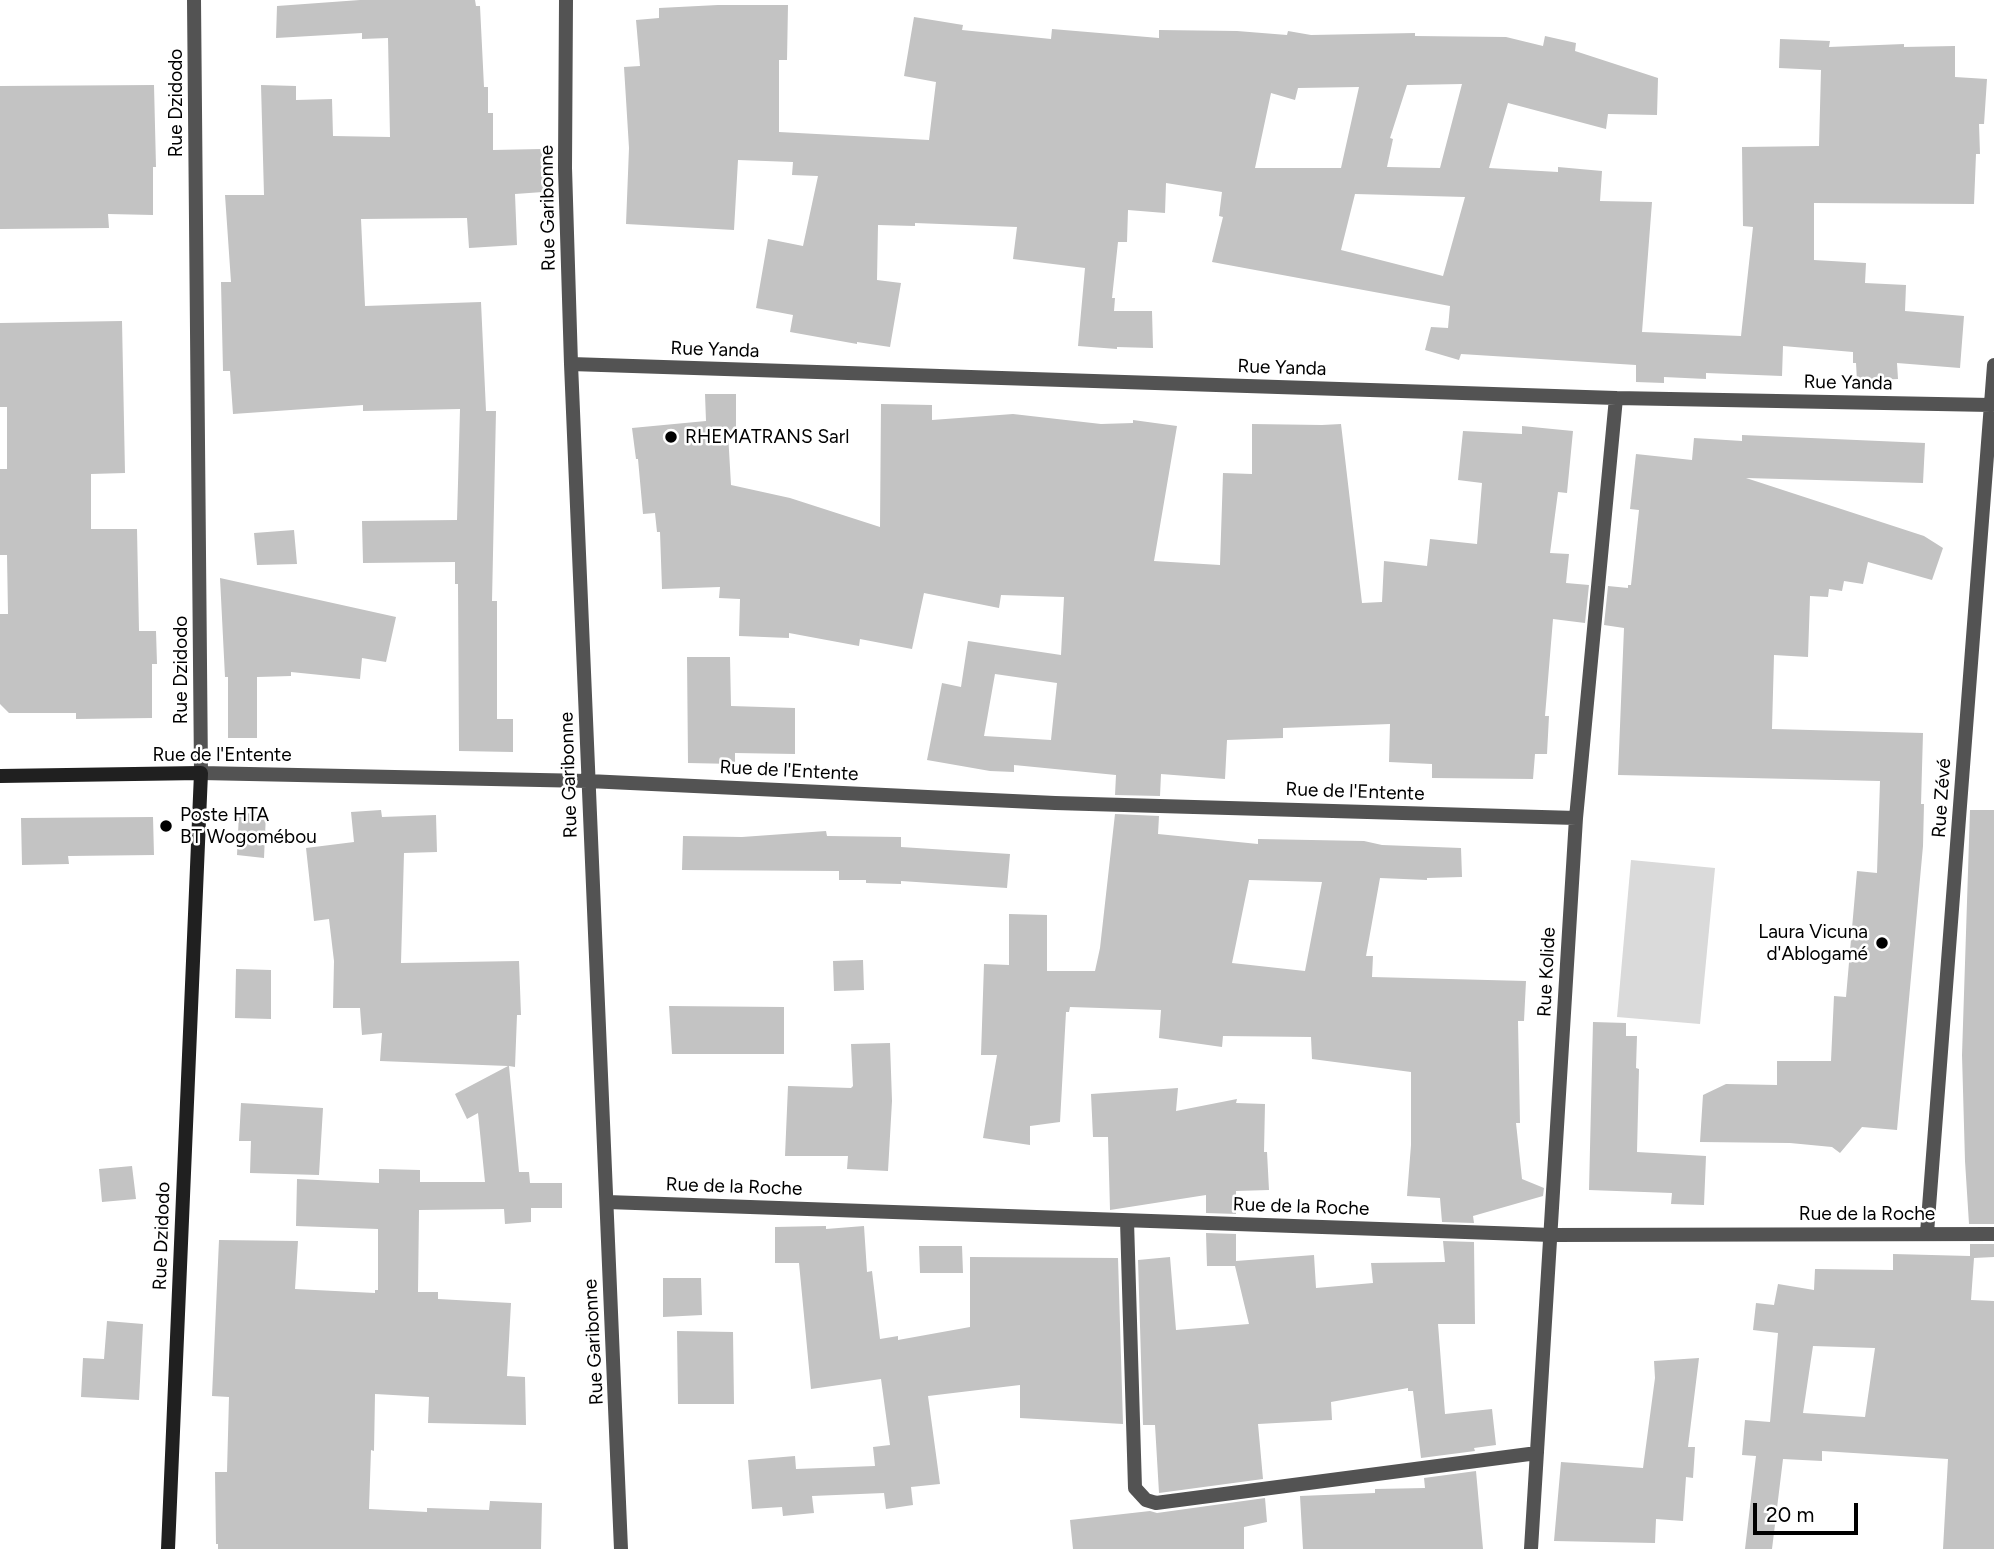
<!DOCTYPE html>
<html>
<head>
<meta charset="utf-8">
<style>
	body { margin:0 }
	#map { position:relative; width:1994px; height:1549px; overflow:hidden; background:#fff; font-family:Figtree,sans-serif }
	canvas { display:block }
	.scale { position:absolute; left:1753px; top:1503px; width:105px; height:32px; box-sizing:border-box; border:4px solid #000; border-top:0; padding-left:9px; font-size:21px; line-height:24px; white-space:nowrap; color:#000; -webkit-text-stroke:5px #fff; paint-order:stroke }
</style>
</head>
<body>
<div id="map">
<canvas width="1994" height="1549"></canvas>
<div class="scale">20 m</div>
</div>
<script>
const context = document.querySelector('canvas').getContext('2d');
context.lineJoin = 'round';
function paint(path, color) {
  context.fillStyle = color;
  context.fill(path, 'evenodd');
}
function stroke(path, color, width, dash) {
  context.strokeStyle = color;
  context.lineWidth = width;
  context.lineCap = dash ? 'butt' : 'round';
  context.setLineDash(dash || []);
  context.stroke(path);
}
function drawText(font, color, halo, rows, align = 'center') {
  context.font = font + ' Figtree,sans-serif';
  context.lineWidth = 5;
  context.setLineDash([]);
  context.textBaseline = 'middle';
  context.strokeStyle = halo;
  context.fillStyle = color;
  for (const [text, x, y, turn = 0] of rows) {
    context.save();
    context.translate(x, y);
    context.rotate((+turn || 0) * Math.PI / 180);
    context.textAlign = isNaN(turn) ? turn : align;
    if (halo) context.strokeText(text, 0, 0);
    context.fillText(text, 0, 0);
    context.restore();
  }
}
paint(new Path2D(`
	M1631 860 1715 868 1700 1024 1617 1017Z`), '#dadada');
paint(new Path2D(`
	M360 0H475L476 6H480L484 87H488V113H493V150L542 149 543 192 515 194 517 245 469 248 467 218 361 219 365 306 481 302 486 411H496L492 601H497V719H513V752L459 751 458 584H455V562L363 563 362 521 457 520 460 409 363 411V405L233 414 230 371H223L221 282H231L225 195H264L261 85 296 86V100L332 99 333 136 390 137 388 38 362 39V33L276 38 277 6Z
	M718 5H788L787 60H779V132L929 140 936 82 904 76 914 17 963 25 962 30 1051 39 1052 29 1159 38V30L1237 31 1287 35 1288 31 1311 35 1415 33V36L1506 37 1543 46 1545 36 1576 43 1575 51 1658 78 1657 115 1608 114 1606 129 1508 103 1489 168 1558 172V167L1602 171 1600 201 1652 202 1642 332 1741 336 1753 227 1743 226 1742 147 1819 146 1821 70 1779 68 1780 39 1830 41 1829 47 1904 44V47L1955 46V77L1987 79 1984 124H1979L1980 154H1976L1974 204 1814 203V260L1866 263 1865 283 1906 285 1905 311 1964 316 1960 368 1897 363 1898 379 1857 381 1856 363H1853V352L1783 346 1782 376 1706 373V379L1664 377V383L1636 382V365L1461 354 1459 360 1425 350 1431 327 1448 328 1450 306 1212 262 1223 217 1219 216 1222 192 1166 183 1165 213 1128 210 1127 242H1118L1112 298H1115L1114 311H1152L1153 348 1117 347V349L1078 346 1085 268 1013 259 1017 227 915 223V226L878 225 877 280 901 283 890 347 857 342V344L790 332 793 315 756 308 768 239 803 246 818 176 792 175 793 162 738 160 734 230 626 224 629 148 624 67 640 66 636 20 659 18V8ZM1462 84 1440 168 1387 167 1393 139 1390 138 1407 85ZM1359 87 1341 168H1255L1271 93 1295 100 1298 88ZM1355 194 1465 197 1443 276 1341 250Z
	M154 85 156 167H153V215L108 214 109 228 0 229V86Z
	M122 321 125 473 91 474V529H137L139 631H156L157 664H152V718L76 719V713H9L0 704V614H8L7 555H0V469H7V407H0V323Z
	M705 394H736V433H728L731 485 790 498 880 527 881 404 932 405V420L1013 414 1101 424 1133 423V420L1177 426 1154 561 1220 565 1223 473 1252 474V424L1322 425 1341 424 1362 603 1382 602 1384 561 1427 566 1430 539 1477 544 1482 483 1458 480 1463 431 1522 434V426L1573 431 1567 493 1558 492 1550 553 1569 554 1566 583 1589 585 1585 623 1553 619 1545 716H1549L1547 754H1535L1533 779 1432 778V764L1389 762 1390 724 1283 728V738L1227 740 1225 779 1161 774 1160 796 1115 795 1116 775 1014 765V772L990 771 927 760 942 683 961 687 968 641 1061 655 1064 597 1001 595 999 608 924 593 912 649 860 639 859 646 789 633V638L739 636 740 599 719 598 720 587 662 589 660 532H657L655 513 643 514 638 459H636L632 428 706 421ZM995 674 1057 683 1051 740 984 736Z
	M1742 435 1925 443 1923 483 1746 478 1924 536 1943 548 1932 580 1868 562 1863 584 1844 581 1842 591 1829 589 1828 597 1810 596 1808 657 1774 655 1772 729 1923 733 1921 804H1924L1923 846 1897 1130 1862 1127 1840 1153 1832 1147 1790 1143 1700 1142 1703 1095 1726 1084 1777 1085V1061H1831L1834 996 1846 997 1857 871 1877 873 1880 781 1618 775 1624 628 1604 625 1608 586 1628 588V585H1631L1639 510 1630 509 1636 454 1692 460 1694 438 1742 441Z
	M294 530 297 564 257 565 254 533Z
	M220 578 396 617 386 662 362 658 360 679 291 672V676L257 677V738H228V677H225Z
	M687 657H730L731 706 795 708V754L735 753V764L688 763Z
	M381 810 382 817 436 815 437 852 404 853 401 963 519 961 521 1015H517L515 1067 509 1066 519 1172H529L530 1183H562V1208H531V1222L505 1224 504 1209 419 1210 418 1292H438V1299L511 1303 507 1376 525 1377 526 1425 428 1423 429 1397 375 1394 374 1451 371 1450 369 1509 427 1512V1508L489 1510 490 1501 542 1503 541 1549H218V1544H216L215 1472H227L229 1397 212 1396 219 1240 298 1241 295 1289 375 1293V1290H378V1229L296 1226 297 1179 379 1183V1169L420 1170V1182H485L478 1113 467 1119 455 1094 508 1066 380 1061 382 1033 362 1035 360 1008H333L334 961 329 919 314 921 306 848 354 842 351 812Z
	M1970 810H1994V1224H1969L1965 1161 1962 1055Z
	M239 813 266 814 264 858 237 855Z
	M1115 814 1159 816 1158 834 1258 844V839L1364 841 1382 845 1461 848 1462 877 1427 878V880L1380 878 1366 956H1373L1372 977 1526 981 1524 1021H1518L1520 1123H1516L1522 1179 1544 1188 1543 1196 1473 1216 1474 1223 1442 1222 1440 1198 1407 1196 1411 1145V1072L1312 1059 1311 1037 1223 1036 1222 1047 1159 1038 1161 1010 1070 1007 1069 1012H1066L1060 1122 1030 1126V1145L983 1138 997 1055H981L984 964 1009 965V914L1047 915V971H1095L1100 948ZM1249 880 1322 882 1305 971 1232 963Z
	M153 817 154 855 68 856 69 864 22 865 21 818Z
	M826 831 827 836 901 837V847L1010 854 1007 888 901 881V884L866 883V880H839V871L682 870 683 836 742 837Z
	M863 960 864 990 834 991 833 961Z
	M236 969 271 970V1019L235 1018Z
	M669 1006 784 1007V1054H672Z
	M1593 1022 1626 1023V1036H1637L1636 1068 1639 1069 1637 1152 1706 1156 1704 1205 1671 1204 1672 1193 1589 1190Z
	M890 1043 892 1101 888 1171 847 1169 848 1156H785L788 1086 851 1088 853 1086 851 1044Z
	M1178 1088 1176 1111 1237 1099 1236 1103 1265 1104 1264 1152H1267L1269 1190 1236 1191V1214L1206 1213V1195L1110 1210 1108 1137H1093L1091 1094Z
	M241 1103 323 1108 319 1175 250 1173 251 1141H239Z
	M132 1166 136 1199 102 1202 99 1169Z
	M826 1226V1229L864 1226 867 1272 872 1271 880 1339 898 1336V1340L970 1327V1257L1118 1258 1123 1424 1020 1418V1385L928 1396 940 1484 911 1487 913 1505 886 1509 884 1493 812 1496 814 1513 783 1516 782 1507 752 1509 748 1460 795 1456 796 1469 875 1466 873 1447 890 1445 881 1379 811 1389 799 1263H775V1227Z
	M1206 1233 1236 1234V1261L1314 1255 1316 1288 1373 1283 1371 1263 1445 1262 1443 1241 1474 1242 1475 1324H1438L1445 1414 1492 1409 1496 1445 1474 1448 1475 1451 1421 1458 1413 1391H1408V1388L1331 1402 1332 1420 1258 1424 1263 1479 1159 1493 1155 1425H1143L1138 1260 1170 1257 1176 1330 1249 1324 1235 1266H1207Z
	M1970 1244H1994V1257L1974 1258 1971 1300 1994 1301V1549H1943L1948 1459 1822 1451V1461L1783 1459 1772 1549H1745L1756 1456 1742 1455 1745 1420 1770 1422 1778 1333 1753 1330 1756 1303 1774 1305 1778 1284 1814 1290 1815 1269 1893 1270V1254L1970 1256ZM1813 1346 1875 1348 1865 1417 1803 1413Z
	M919 1246H962L963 1273H920Z
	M663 1278H701L702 1315 663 1317Z
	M107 1321 143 1324 139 1400 81 1397 83 1358 104 1359Z
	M677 1331 733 1332 734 1404H678Z
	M1699 1358 1688 1447H1695L1693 1478 1686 1477 1683 1521 1656 1519 1655 1543 1554 1541 1561 1462 1643 1468 1655 1378 1654 1361Z
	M1476 1471 1483 1549H1303L1300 1496 1375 1493V1489L1425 1488 1424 1478Z
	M1265 1498 1267 1522 1244 1527V1549H1073L1070 1520 1150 1511 1157 1513Z`), '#c3c3c3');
stroke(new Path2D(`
	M194 0 201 773 588 781 1055 803 1576 818
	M566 0 565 168 571 364 621 1549
	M571 364 1616 398 1991 405
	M607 1202 1551 1235 1994 1234
	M1127 1221 1135 1488 1146 1500 1156 1503 1537 1453
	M1927 1233 1994 365
	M1531 1549 1576 818 1616 398`), '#535353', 14);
stroke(new Path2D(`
	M0 776 201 773 168 1549`), '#202020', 14);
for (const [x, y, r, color] of [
	[671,437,7,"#000"],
	[166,826,7,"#000"],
	[1882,943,7,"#000"]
]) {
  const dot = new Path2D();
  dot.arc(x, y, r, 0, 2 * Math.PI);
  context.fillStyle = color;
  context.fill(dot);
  stroke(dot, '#fff', 2.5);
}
drawText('19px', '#000', '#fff', [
	["Rue Dzidodo",176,103,-90],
	["Rue Garibonne",548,208,-91],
	["Rue Yanda",715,350,2],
	["Rue Yanda",1282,368,2],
	["Rue Yanda",1848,383,1],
	["Rue Dzidodo",181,670,-90],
	["Rue de l'Entente",222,755],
	["Rue de l'Entente",789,771,3],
	["Rue Garibonne",569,775,-92],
	["Rue de l'Entente",1355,792,2],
	["Rue Zévé",1942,798,-86],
	["Rue Kolide",1547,972,-87],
	["Rue de la Roche",734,1187,2],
	["Rue de la Roche",1301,1207,2],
	["Rue de la Roche",1867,1214],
	["Rue Dzidodo",162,1236,-88],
	["Rue Garibonne",594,1342,-93]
]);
drawText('19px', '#000', '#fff', [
	["RHEMATRANS Sarl",685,437],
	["Poste HTA",180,815],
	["BT Wogomébou",180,837],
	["Laura Vicuna",1868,932,"right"],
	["d'Ablogamé",1868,954,"right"]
], 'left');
</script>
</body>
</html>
